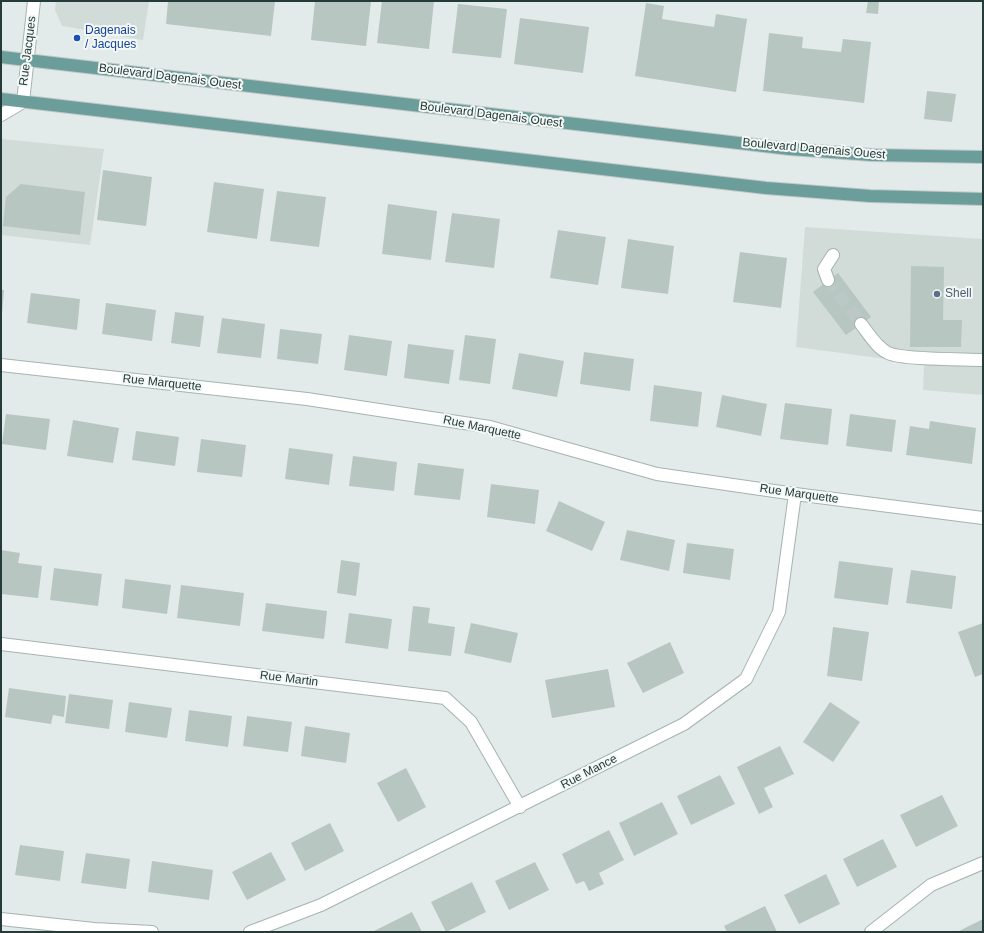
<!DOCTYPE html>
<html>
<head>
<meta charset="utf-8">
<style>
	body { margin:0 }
	#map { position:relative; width:984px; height:933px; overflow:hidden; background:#e2ebe9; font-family:Arial,sans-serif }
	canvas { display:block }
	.frame { position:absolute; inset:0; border:2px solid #243b39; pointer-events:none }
</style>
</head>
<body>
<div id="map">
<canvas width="984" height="933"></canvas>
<div class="frame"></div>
</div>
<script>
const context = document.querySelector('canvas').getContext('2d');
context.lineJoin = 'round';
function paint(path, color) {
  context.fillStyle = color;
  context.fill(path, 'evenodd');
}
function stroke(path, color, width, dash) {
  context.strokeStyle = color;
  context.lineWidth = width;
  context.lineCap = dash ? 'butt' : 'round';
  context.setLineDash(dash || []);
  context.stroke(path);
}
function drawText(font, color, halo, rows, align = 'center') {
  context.font = font + ' Arial,sans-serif';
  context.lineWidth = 4;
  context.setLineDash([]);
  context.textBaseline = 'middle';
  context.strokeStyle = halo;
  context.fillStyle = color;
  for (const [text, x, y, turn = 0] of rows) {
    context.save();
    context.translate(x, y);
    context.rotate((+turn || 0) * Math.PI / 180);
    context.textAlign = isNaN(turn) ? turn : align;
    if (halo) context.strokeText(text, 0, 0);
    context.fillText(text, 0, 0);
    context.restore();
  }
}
paint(new Path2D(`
	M56 1H149L143 40 62 26 55 10Z
	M1 139 104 149 90 245 1 235Z
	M805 227 983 239V395L923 390 924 364 796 347Z`), '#d1dbd8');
paint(new Path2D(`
	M168 1H275L271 36 166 24Z
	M315 1H371L366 46 311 40Z
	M382 1H434L429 49 377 43Z
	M868 1H879L878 14 866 13Z
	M646 3 664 6 662 19 714 27 716 14 747 19 736 92 635 76Z
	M458 4 507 9 501 58 452 53Z
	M520 18 589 27 583 73 514 64Z
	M769 33 803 37 802 48 841 52 843 39 871 42 864 103 763 91Z
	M927 91 956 94 952 122 924 119Z
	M103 170 152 177 146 226 97 220Z
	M214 182 264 189 257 239 207 232Z
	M21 184 85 192 80 235 3 226 6 197Z
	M277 191 326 197 319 247 270 241Z
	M388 204 437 211 431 260 382 254Z
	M452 213 500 219 494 268 445 262Z
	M558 230 606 237 598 285 550 278Z
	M628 239 674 246 668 294 621 288Z
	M740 252 787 258 781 308 733 302Z
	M911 266 944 267 943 320H962L961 347H910Z
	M838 273 871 317 846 335 813 292Z
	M1 290H4L2 314H1Z
	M31 293 80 299 77 330 27 323Z
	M106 303 156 310 152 341 102 334Z
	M175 312 204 316 200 347 171 343Z
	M222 318 265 324 261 358 217 353Z
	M280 329 322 334 318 364 277 359Z
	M349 335 392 341 387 376 344 370Z
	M465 335 496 339 490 384 459 380Z
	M408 344 454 350 449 384 404 378Z
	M584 352 634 359 630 391 580 384Z
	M519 353 564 361 557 397 512 389Z
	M654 385 702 392 698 427 650 421Z
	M722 395 767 404 761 436 716 427Z
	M785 403 832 409 828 445 780 439Z
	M6 414 50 419 46 450 2 444Z
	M850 414 896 420 892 452 846 446Z
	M73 420 119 428 113 463 67 456Z
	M930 421 976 428 972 464 906 455 910 426 929 429Z
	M136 431 179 437 175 466 132 460Z
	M201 439 246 445 242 477 197 472Z
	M289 448 333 454 329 485 285 479Z
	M353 456 397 462 394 491 349 486Z
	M418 463 464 469 460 500 414 495Z
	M491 484 539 490 535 524 487 517Z
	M559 501 605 522 592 551 546 531Z
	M627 530 675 540 669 571 620 560Z
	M687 543 734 549 730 580 683 573Z
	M1 550 20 553 18 563 42 566 38 598 1 594Z
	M341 560 360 563 356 596 337 593Z
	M839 561 893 568 888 605 834 598Z
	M54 568 102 574 98 606 50 600Z
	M911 570 956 576 952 609 906 603Z
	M125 579 171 585 167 614 122 608Z
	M181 585 244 593 240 626 177 618Z
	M266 603 327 611 324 639 262 631Z
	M413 606 430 608 428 623 455 627 451 656 408 651Z
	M349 613 392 619 388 649 345 643Z
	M471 623 518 633 511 663 464 653Z
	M983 623V674L975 677 958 632Z
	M833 627 869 632 862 681 827 676Z
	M670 642 684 673 643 693 627 663Z
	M608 669 615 707 552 718 545 680Z
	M9 688 66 696 64 717 53 715 51 724 5 717Z
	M69 694 113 700 109 729 65 723Z
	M129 702 172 708 167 738 125 732Z
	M830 702 860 722 833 762 803 742Z
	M189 710 232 716 228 747 185 741Z
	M247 716 292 722 288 752 243 746Z
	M305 726 350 733 346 763 301 756Z
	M780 746 794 774 764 788 773 807 759 814 737 767Z
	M406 768 426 807 398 822 377 783Z
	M720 775 735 804 691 825 677 796Z
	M942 795 958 826 916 847 900 815Z
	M662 802 678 834 634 856 619 823Z
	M330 823 344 851 305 871 291 843Z
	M609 830 624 860 599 873 604 884 589 891 584 881 576 884 562 854Z
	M883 839 897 867 857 887 843 859Z
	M20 845 64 851 60 881 15 875Z
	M271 852 286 880 247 900 232 872Z
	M86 853 130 859 126 889 81 883Z
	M152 861 213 870 209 900 148 892Z
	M535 862 549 890 509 910 495 881Z
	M826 874 840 904 799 924 784 895Z
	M472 882 486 912 446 932 431 902Z
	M765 906 777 932H727L724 926Z
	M412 912 422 932H372Z
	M983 919V932H957Z`), '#b8c6c2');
stroke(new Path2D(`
	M828 280 861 324`), '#bcc8c6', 12, [12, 6]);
const minor = new Path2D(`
	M1 115 23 102 34 1
	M828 280 824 269 833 255
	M861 324C869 334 876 347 888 353 903 360 963 359 983 360
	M1 365 307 399 490 427 657 474 795 494 983 518
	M1 644 445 698 471 722 520 807
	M1 919 94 929 152 932
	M250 932 321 905 684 724 746 679 779 612 795 494
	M871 932 931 885 983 863`);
const major = new Path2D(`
	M1 57 790 149 872 155 983 157
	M1 99 766 188 870 196 983 199`);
stroke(minor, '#a5b3b1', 14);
stroke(major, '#c2c8c8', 14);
stroke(minor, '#fff', 12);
stroke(major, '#6b9d9a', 12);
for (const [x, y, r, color] of [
	[77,38,4,"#1a4fb4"],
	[937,294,4,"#5c6f8a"]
]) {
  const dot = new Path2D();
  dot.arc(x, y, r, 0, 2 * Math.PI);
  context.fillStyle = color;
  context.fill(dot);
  stroke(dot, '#f3f8f6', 1.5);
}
drawText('12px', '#164399', '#f3f8f6', [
	["Dagenais",85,31],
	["/ Jacques",85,45]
], 'left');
drawText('12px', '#243b39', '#f3f8f6', [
	["Rue Jacques",28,51,-83],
	["Boulevard Dagenais Ouest",170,77,7],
	["Boulevard Dagenais Ouest",491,115,7],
	["Boulevard Dagenais Ouest",814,149,5],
	["Rue Marquette",162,383,6],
	["Rue Marquette",482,428,12],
	["Rue Marquette",799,494,8],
	["Rue Martin",289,679,7],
	["Rue Mance",589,772,-27]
]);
drawText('12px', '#4e5e75', '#f3f8f6', [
	["Shell",945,294]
], 'left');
</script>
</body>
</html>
